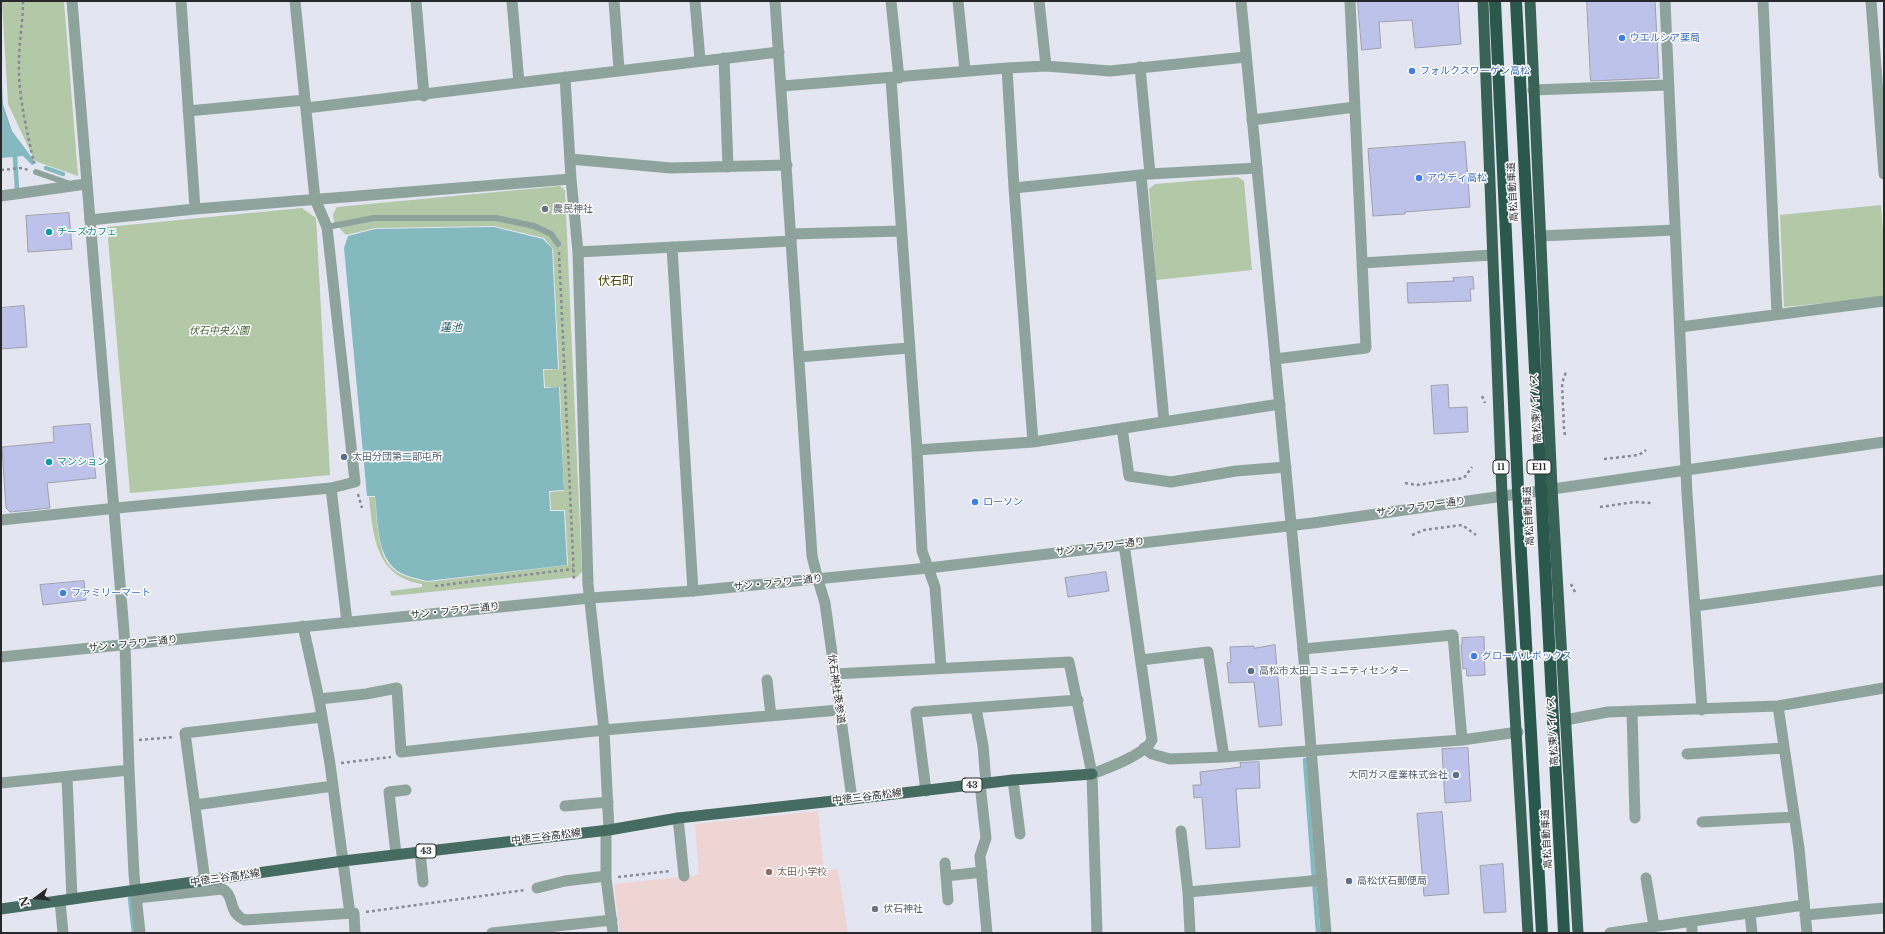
<!DOCTYPE html>
<html>
<head>
<meta charset="utf-8">
<style>
	body { margin:0 }
	#map { position:relative; width:1885px; height:934px; overflow:hidden; background:#e3e5f1; font-family:"Libre Baskerville",serif }
	canvas { display:block }
	.frame { position:absolute; inset:0; border:2px solid #27282c; pointer-events:none }
	.north { position:absolute; left:16px; top:878px; width:40px; height:40px; -webkit-text-stroke:3px #fff; paint-order:stroke; rotate:254deg; font-size:11px; font-weight:700; line-height:16px; text-align:center; color:#27282c }
	.north::after { content:''; display:block; margin:auto; width:14px; height:18px; background:#27282c; clip-path:polygon(50% 0,100% 100%,50% 72%,0 100%) }
</style>
</head>
<body>
<div id="map">
<canvas width="1885" height="934"></canvas>
<div class="frame"></div>
<div class="north">N</div>
</div>
<script>
const context = document.querySelector('canvas').getContext('2d');
context.lineJoin = 'round';
function paint(path, color) {
  context.fillStyle = color;
  context.fill(path, 'evenodd');
}
function stroke(path, color, width, dash) {
  context.strokeStyle = color;
  context.lineWidth = width;
  context.lineCap = dash ? 'butt' : 'round';
  context.setLineDash(dash || []);
  context.stroke(path);
}
function drawText(font, color, halo, rows, align = 'center') {
  context.font = font + ' "Libre Baskerville","Noto Sans JP",serif';
  context.lineWidth = 3;
  context.setLineDash([]);
  context.textBaseline = 'middle';
  context.strokeStyle = halo;
  context.fillStyle = color;
  for (const [text, x, y, turn = 0] of rows) {
    context.save();
    context.translate(x, y);
    context.rotate((+turn || 0) * Math.PI / 180);
    context.textAlign = isNaN(turn) ? turn : align;
    if (halo) context.strokeText(text, 0, 0);
    context.fillText(text, 0, 0);
    context.restore();
  }
}
paint(new Path2D(`
	M818 811 824 870 838 869 848 933H620L614 884 699 875 695 824Z`), '#efd4d4');
paint(new Path2D(`
	M2 1H64L78 176 35 161 8 104Z
	M1238 177 1244 181 1252 270 1156 280 1149 189 1155 184Z
	M560 186 565 190 582 572 577 577 391 596 390 591 422 587V584C376 577 373 536 369 497H375C377 517 377 555 392 568 401 577 415 579 427 582L568 565 565 510H551L550 492 564 491 560 387H545L544 370 559 369 553 249 544 238 494 226 375 228 346 235 334 222 333 214 337 207Z
	M1881 205 1884 244V297L1784 307 1780 215Z
	M302 208 316 218 330 475 130 493 107 227Z`), '#b2c8a7');
paint(new Path2D(`
	M1 65 3 104 12 131 36 163 32 165 23 156 1 158Z
	M494 227 543 239 552 248 558 369H543L544 388 559 387 564 490 549 491 550 511H564L567 565 427 581C416 578 401 576 393 567 376 550 378 518 375 496H367L344 248 348 236 375 229Z`), '#85b9c0');
stroke(new Path2D(`
	M15 157 17 189
	M46 168 63 174
	M1305 760 1318 932
	M130 898 134 933`), '#85b9c0', 4.5);
const building = new Path2D(`
	M1358 1H1458L1461 44 1415 48 1412 20 1379 22 1381 48 1362 50Z
	M1587 1H1655L1659 78 1591 81Z
	M1465 142 1470 207 1405 212V214L1373 216 1368 149Z
	M69 213 72 249 28 252 26 216Z
	M1473 277 1474 289H1470L1471 301 1408 303 1407 283 1454 281 1453 278Z
	M24 306 27 347 1 349V308Z
	M1448 385 1449 408 1467 407 1468 432 1434 434 1431 386Z
	M90 424 96 478 47 483 50 508 10 512 6 508 2 447 54 442 53 427Z
	M1106 572 1109 591 1068 597 1065 578Z
	M84 581 86 600 43 605 40 585Z
	M1484 637 1485 675 1467 676 1466 668 1463 669 1461 645H1462V638Z
	M1275 645 1282 725 1259 727 1254 682 1229 683 1227 663 1231 662 1230 647 1254 646V648Z
	M1468 748 1471 801 1445 803 1442 749Z
	M1259 762 1260 788 1236 789 1240 847 1206 849 1202 797 1194 798 1193 785H1201L1200 772 1241 767 1240 763Z
	M1442 812 1449 894 1424 896 1417 814Z
	M1503 864 1506 912 1484 913 1480 866Z`);
paint(building, '#bcc2e9');
stroke(building, '#9ea0ab', 1);
stroke(new Path2D(`
	M23 1C23 22 19 42 19 62 18 96 27 131 34 163
	M1 170 22 168 28 170
	M559 252 574 579
	M1482 396 1485 403
	M1565 435 1564 429 1562 383 1566 372
	M1604 459 1639 455 1646 450
	M1405 483 1417 485 1464 478 1472 467
	M358 494 362 508
	M1600 507 1635 502 1652 503
	M1412 535 1424 530 1462 525 1476 535
	M1571 584 1576 594
	M435 586 573 569
	M139 740 174 737
	M341 763 391 757
	M618 877 671 871
	M366 912 525 890`), '#898a93', 2.5, [3, 3]);
stroke(new Path2D(`
	M36 172 70 184
	M327 227 374 218H496L534 226 551 234 558 244`), '#8fa39d', 6);
stroke(new Path2D(`
	M181 1 195 209
	M295 1 315 199 327 227 355 482 331 488 347 622
	M416 1 424 96
	M512 1 519 83
	M614 1 619 70
	M695 1 700 60
	M891 1 899 78
	M958 1 965 71
	M1039 1 1046 66
	M1665 1 1687 494 1702 710
	M1763 1 1777 314
	M1871 1 1884 174
	M724 58 728 167
	M1140 67 1150 174
	M1007 68 1014 188 1033 442
	M565 77 571 179 578 252 588 584 604 730 609 830
	M891 79 917 450 922 551 935 587 941 668
	M782 86 1007 68 1046 66 1110 71 1246 57
	M1533 90 1668 85
	M306 108 779 52
	M188 111 305 100
	M1252 120 1355 107
	M570 159 671 168 787 165
	M1141 175 1164 421
	M1014 188 1150 174 1257 168
	M1 196 86 184
	M90 220 195 209 571 179
	M791 234 901 231
	M1540 236 1675 230
	M672 247 693 591
	M578 252 791 241
	M1362 263 1492 255
	M1680 327 1884 301
	M799 357 908 348
	M1275 359 1366 348 1350 1
	M1122 428 1129 476 1171 482 1236 471 1286 467
	M917 450 1033 442 1280 404
	M1 520 127 507 331 488
	M818 580 825 603 852 799
	M1695 606 1884 580
	M303 626 319 699 330 764 350 914
	M125 644 129 770 134 875 140 933
	M1303 649 1453 635 1462 740
	M1141 660 1208 652 1224 757
	M834 674 1069 662 1092 774 1097 933
	M767 680 771 716
	M319 699 366 694 397 688 401 752 604 730 839 710
	M1778 706 1799 848 1807 933
	M976 708 983 746 986 783
	M1632 711 1635 818
	M1565 720 1608 712 1778 706 1884 688
	M1144 748 1152 754 1170 759 1224 757 1462 740 1518 732
	M1687 754 1784 748
	M1092 774C1107 768 1145 755 1152 740L1124 544
	M67 777 72 899
	M1013 780 1020 834
	M1 783 129 770
	M980 784 986 838 980 856 987 933
	M926 791 916 712 1078 700
	M195 805 333 786
	M565 806 608 802
	M678 818 684 876
	M1702 822 1794 817
	M606 830V878L613 933
	M1181 831 1188 892 1322 880
	M420 851 423 882
	M396 854 389 792 406 790
	M945 863 948 900
	M946 876 982 872
	M1646 878 1654 926
	M205 881 185 733 322 717
	M537 888 565 881 606 876
	M1188 892 1190 933
	M136 898 222 889C236 896 227 913 245 920L354 913 355 933
	M60 901 63 933
	M1750 913 1752 933
	M1805 915 1884 908
	M1692 921V933
	M492 933 612 920
	M1610 933 1804 905`), '#8fa39d', 11);
stroke(new Path2D(`
	M72 1 125 644
	M775 1 812 556 818 580
	M1241 1 1303 649 1326 933
	M1 657 590 598 693 591 928 568 1313 523 1884 442`), '#8fa39d', 11);
stroke(new Path2D(`
	M1 909 343 861 609 830 678 818 852 799 1013 780 1092 774`), '#466c61', 11);
stroke(new Path2D(`
	M1483 1 1502 495 1528 933
	M1530 1 1552 488 1578 933`), '#386256', 11);
stroke(new Path2D(`
	M1495 1 1521 553 1542 933
	M1516 1 1564 933`), '#2b584c', 12);
for (const [x, y, r, color] of [
	[1622,38,4,"#3f7fe0"],
	[1412,71,4,"#3f7fe0"],
	[1419,178,4,"#3f7fe0"],
	[545,209,4,"#6b7280"],
	[49,232,4,"#0f9aa8"],
	[344,457,4,"#5c6f8a"],
	[49,462,4,"#0f9aa8"],
	[975,502,4,"#3f7fe0"],
	[63,593,4,"#3f7fe0"],
	[1474,656,4,"#3f7fe0"],
	[1251,671,4,"#5c6f8a"],
	[1456,775,4,"#5c6f8a"],
	[769,872,4,"#8d6e63"],
	[1349,881,4,"#5c6f8a"],
	[875,909,4,"#6b7280"]
]) {
  const dot = new Path2D();
  dot.arc(x, y, r, 0, 2 * Math.PI);
  context.fillStyle = color;
  context.fill(dot);
  stroke(dot, '#fff', 1.5);
}
for (const [x, y, w] of [
	[1501,467,16],
	[1539,467,24],
	[972,785,20],
	[426,851,20]
]) {
  const box = new Path2D();
  box.roundRect(x - w / 2, y - 7, w, 14, 3);
  context.fillStyle = '#fff';
  context.fill(box);
  stroke(box, '#27282c', 1);
}
drawText('bold 9px', '#27282c', null, [
	["11",1501,467],
	["E11",1539,467],
	["43",972,785],
	["43",426,851]
]);
drawText('10px', '#366cbe', '#fff', [
	["ウエルシア薬局",1630,38],
	["フォルクスワーゲン高松",1420,71],
	["アウディ高松",1427,178],
	["ローソン",983,502],
	["ファミリーマート",71,593],
	["グローバルボックス",1482,656]
], 'left');
drawText('10px', '#27282c', '#fff', [
	["高松自動車道",1513,192,-93],
	["高松東バイパス",1536,408,-93],
	["サン・フラワー通り",1421,507,-8],
	["高松自動車道",1529,516,-93],
	["サン・フラワー通り",1100,547,-7],
	["サン・フラワー通り",778,583,-6],
	["サン・フラワー通り",455,611,-6],
	["サン・フラワー通り",133,644,-6],
	["伏石神社表参道",836,689,82],
	["高松東バイパス",1553,731,-93],
	["中徳三谷高松線",867,797,-7],
	["中徳三谷高松線",546,837,-7],
	["高松自動車道",1547,839,-93],
	["中徳三谷高松線",225,878,-8]
]);
drawText('10px', '#5b616d', '#fff', [
	["農民神社",553,209],
	["伏石神社",883,909]
], 'left');
drawText('10px', '#0d838f', '#fff', [
	["チーズカフェ",57,232],
	["マンション",57,462]
], 'left');
drawText('italic 10px', '#40602e', '#fff', [
	["伏石中央公園",219,331]
]);
drawText('10px', '#4e5e75', '#fff', [
	["太田分団第二部屯所",352,457],
	["高松市太田コミュニティセンター",1259,671],
	["大同ガス産業株式会社",1448,775,"right"],
	["高松伏石郵便局",1357,881]
], 'left');
drawText('10px', '#785e54', '#fff', [
	["太田小学校",777,872]
], 'left');
drawText('italic 11px', '#105962', '#fff', [
	["蓮池",451,328]
]);
drawText('12px', '#504300', '#fff', [
	["伏石町",616,282]
]);
</script>
</body>
</html>
